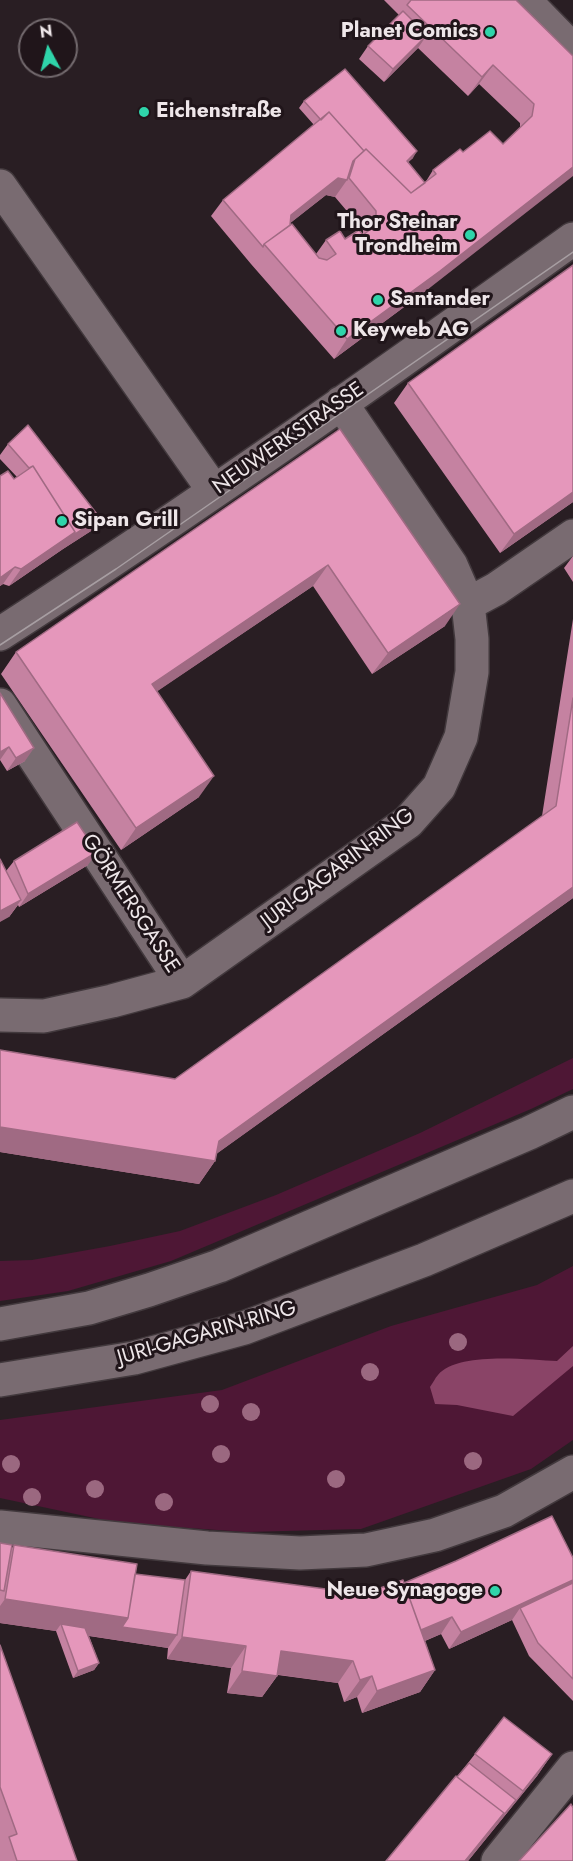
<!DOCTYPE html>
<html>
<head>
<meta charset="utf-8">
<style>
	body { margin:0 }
	#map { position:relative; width:573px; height:1861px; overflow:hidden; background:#291e23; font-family:Jost,sans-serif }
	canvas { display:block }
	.north { position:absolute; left:18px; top:18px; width:60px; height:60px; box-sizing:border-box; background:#20151a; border:2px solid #72696d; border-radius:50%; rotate:353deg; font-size:16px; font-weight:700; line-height:24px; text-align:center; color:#eee6e9 }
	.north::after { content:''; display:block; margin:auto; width:21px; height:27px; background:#2fd4aa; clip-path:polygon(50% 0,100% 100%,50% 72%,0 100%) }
</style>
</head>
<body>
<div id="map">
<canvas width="573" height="1861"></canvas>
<div class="north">N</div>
</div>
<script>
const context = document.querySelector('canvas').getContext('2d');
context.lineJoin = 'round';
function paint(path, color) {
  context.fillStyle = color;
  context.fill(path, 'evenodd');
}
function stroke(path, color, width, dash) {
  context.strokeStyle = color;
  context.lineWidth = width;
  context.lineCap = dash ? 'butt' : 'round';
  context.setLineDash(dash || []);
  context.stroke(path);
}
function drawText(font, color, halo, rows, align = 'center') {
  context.font = font + ' Jost,sans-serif';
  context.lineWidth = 6;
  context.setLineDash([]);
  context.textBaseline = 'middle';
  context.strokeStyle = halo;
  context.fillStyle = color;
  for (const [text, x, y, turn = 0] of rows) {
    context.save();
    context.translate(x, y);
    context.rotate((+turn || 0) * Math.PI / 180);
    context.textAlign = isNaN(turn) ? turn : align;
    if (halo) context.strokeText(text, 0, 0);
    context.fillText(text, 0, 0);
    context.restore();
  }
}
paint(new Path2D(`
	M573 1058V1089L531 1109 171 1261 68 1291 0 1301V1261L32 1260 110 1246 180 1231 276 1195 420 1133Z
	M573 1266V1440L531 1469 361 1529 246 1532 118 1523 0 1498V1420L222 1390 391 1326 537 1285Z`), '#4e1735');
paint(new Path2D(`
	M573 1346V1366L513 1416 457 1405 435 1404 430 1387C433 1383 435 1378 438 1375 458 1351 528 1360 557 1361Z`), '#8a4467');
const minor = new Path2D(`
	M524 0 573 50
	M0 186 214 491
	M468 604 496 589 573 536
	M0 634C195 508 385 374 573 239
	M0 705 182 982
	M0 1015 44 1016 112 1001 182 982 408 822 439 787 461 737 472 672V639L468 604 451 565 341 403
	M0 1324 89 1308 149 1290 219 1266 529 1133 573 1112
	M0 1380 134 1358 244 1328 424 1260 573 1196
	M0 1527 207 1548 300 1553 366 1550 435 1535 504 1511 573 1472
	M498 1861 573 1768`);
stroke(minor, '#42393d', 36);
stroke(minor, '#796b71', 33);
stroke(new Path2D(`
	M0 645 116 569 573 252`), '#a79ea2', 1.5);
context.fillStyle = '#9b6880';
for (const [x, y] of [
	[458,1342],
	[370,1372],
	[210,1404],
	[251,1412],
	[221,1454],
	[473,1461],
	[11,1464],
	[336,1479],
	[95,1489],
	[32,1497],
	[164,1502]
]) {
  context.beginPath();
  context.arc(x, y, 9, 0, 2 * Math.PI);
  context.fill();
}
paint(new Path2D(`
	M384 0H516L573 56 427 290 334 359 251 264 211 216 223 200 314 125 299 108 304 101 413 158 408 162 425 183 433 170 463 152 503 144 520 128V123L479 84 468 96 418 48 384 82 359 59 368 46 399 15ZM326 195 335 197 363 230V235L345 239 326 240 316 254 290 225V223Z
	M573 265V502L500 553 394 403 408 383Z
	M340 429 445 626 372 674 313 586 157 691 199 797 121 850 1 674 16 652Z
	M8 444 100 518 91 531 63 549 9 586 3 584 0 586V476L14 479 17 477 0 459V455Z
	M573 556V582L564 568Z
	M573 619V898L216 1154 215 1161 199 1184 0 1152V1050L175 1079 542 816Z
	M0 693 25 761 7 771 0 760Z
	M14 861 88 865 19 907 18 905 9 917 6 871Z
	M0 1543 12 1548 14 1545 135 1574 185 1580 191 1571 363 1594 404 1583 573 1558V1701L529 1656 512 1620 449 1649 441 1634 425 1641 435 1670 420 1692 362 1713 357 1697 344 1702 338 1683 278 1675 262 1697 227 1693 231 1668 167 1659 168 1648 89 1636 99 1663 94 1670 73 1678 56 1631 0 1623Z
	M0 1645 77 1861H0Z
	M475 1754H552L537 1776 468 1861H386L457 1777Z`), '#c582a1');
paint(new Path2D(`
	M427 35 418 48 384 82 393 69Z
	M493 65 479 84 468 96 482 77Z
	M417 151 413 158 402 168 407 161Z
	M573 167V176L427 290 334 359 347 339Z
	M338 178 347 180 335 197 326 195 279 232 291 215Z
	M573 492V502L500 553 514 534Z
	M100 518 91 531 63 549 9 586 21 569 75 532Z
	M328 565 313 586 137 705 152 684Z
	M15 567 3 584 0 586V578Z
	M460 604 445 626 372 674 388 653Z
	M9 747 0 760V752Z
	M34 748 25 761 7 771 16 758Z
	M214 776 199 797 121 850 136 828Z
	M97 852 88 865 19 907 28 894Z
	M573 887V898L208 1160 215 1161 199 1184 0 1152V1127L219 1141Z
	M21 900 9 917 0 922V911Z
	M573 1580V1588L520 1608 512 1620 449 1649 461 1632Z
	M5 1599 128 1618 177 1635 168 1648 64 1632 61 1624 56 1631 0 1623V1606Z
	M452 1617 441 1634 405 1649 417 1632Z
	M182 1637 246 1646 231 1668 167 1659Z
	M281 1651 353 1661 338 1683 266 1673Z
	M99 1663 94 1670 73 1678 78 1671Z
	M435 1670 420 1692 362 1713 377 1691Z
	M242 1671 277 1676 262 1697 227 1693Z
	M372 1676 357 1697 344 1702 360 1680Z
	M552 1754 537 1776 468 1861H465L516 1800Z`), '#a06a83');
const building = new Path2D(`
	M411 0H516L573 56V167L440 271 347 339 264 244 292 224 319 258 327 260 336 254 326 240 340 231 345 239 359 230 363 235 376 225V211L349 178 355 159 366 149 411 193 436 174 433 170 460 149 463 152 490 131 503 144 532 116 534 104 493 65 482 77 407 5Z
	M403 11 427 35 393 69 368 46Z
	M345 69 417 151 407 161 425 183 411 193 366 149 364 151 329 112 321 120 304 101Z
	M329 112 364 151 353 161 347 180 338 178 291 215 290 225 264 244 263 247 223 200Z
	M573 265V492L514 534 408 383Z
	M28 425 100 518 72 536 75 532 33 466 29 468 8 444Z
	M340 429 460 604 388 653 328 565 152 684 214 776 136 828 16 652Z
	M33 466 75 532 21 569 15 567 0 578V476L8 471 14 479Z
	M0 693 34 748 16 758 9 747 0 752Z
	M573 698V887L219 1141 215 1161 0 1127V1050L175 1079 556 806Z
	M77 822 97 852 28 894 14 861Z
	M0 859 21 900 0 911Z
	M552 1516 573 1558V1580L461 1632 452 1617 421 1630 404 1583 456 1561Z
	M0 1543 12 1545 4 1591 0 1590Z
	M14 1545 137 1564 128 1618 5 1599Z
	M191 1571 363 1594 403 1580 435 1670 377 1691 372 1676 360 1680 353 1661 281 1651 277 1676 242 1671 246 1646 182 1637Z
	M135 1574 185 1580 177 1635 122 1627 128 1618Z
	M573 1583V1679L538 1643 520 1608Z
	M61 1624 85 1628 99 1663 78 1671Z
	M0 1645 77 1861H17L9 1837 17 1834 0 1787Z
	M504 1717 552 1754 523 1791 475 1754Z
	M469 1763 516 1800 498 1822 504 1813 457 1777Z
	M456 1776 504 1813 465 1861H386Z
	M571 1804 573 1808V1861H519Z`);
paint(building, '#e597bb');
stroke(building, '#a06a83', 1.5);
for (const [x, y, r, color] of [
	[490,32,6,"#2fd4aa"],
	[144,112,6,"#2fd4aa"],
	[470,235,6,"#2fd4aa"],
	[378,300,6,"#2fd4aa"],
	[341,331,6,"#2fd4aa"],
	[62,521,6,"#2fd4aa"],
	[495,1591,6,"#2fd4aa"]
]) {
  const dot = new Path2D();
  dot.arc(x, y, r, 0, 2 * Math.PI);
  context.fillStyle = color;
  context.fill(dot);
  stroke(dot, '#20151a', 2);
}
drawText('bold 21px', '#eee6e9', '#20151a', [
	["Planet Comics",478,32,"right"],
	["Eichenstraße",156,112],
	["Thor Steinar",458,223,"right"],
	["Trondheim",458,247,"right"],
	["Santander",390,300],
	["Keyweb AG",353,331],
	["Sipan Grill",74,521],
	["Neue Synagoge",483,1591,"right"]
], 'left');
drawText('21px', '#eee6e9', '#20151a', [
	["NEUWERKSTRASSE",289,439,-35],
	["JURI-GAGARIN-RING",338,869,-37],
	["GÖRMERSGASSE",130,904,57],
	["JURI-GAGARIN-RING",207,1334,-16]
]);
</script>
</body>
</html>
